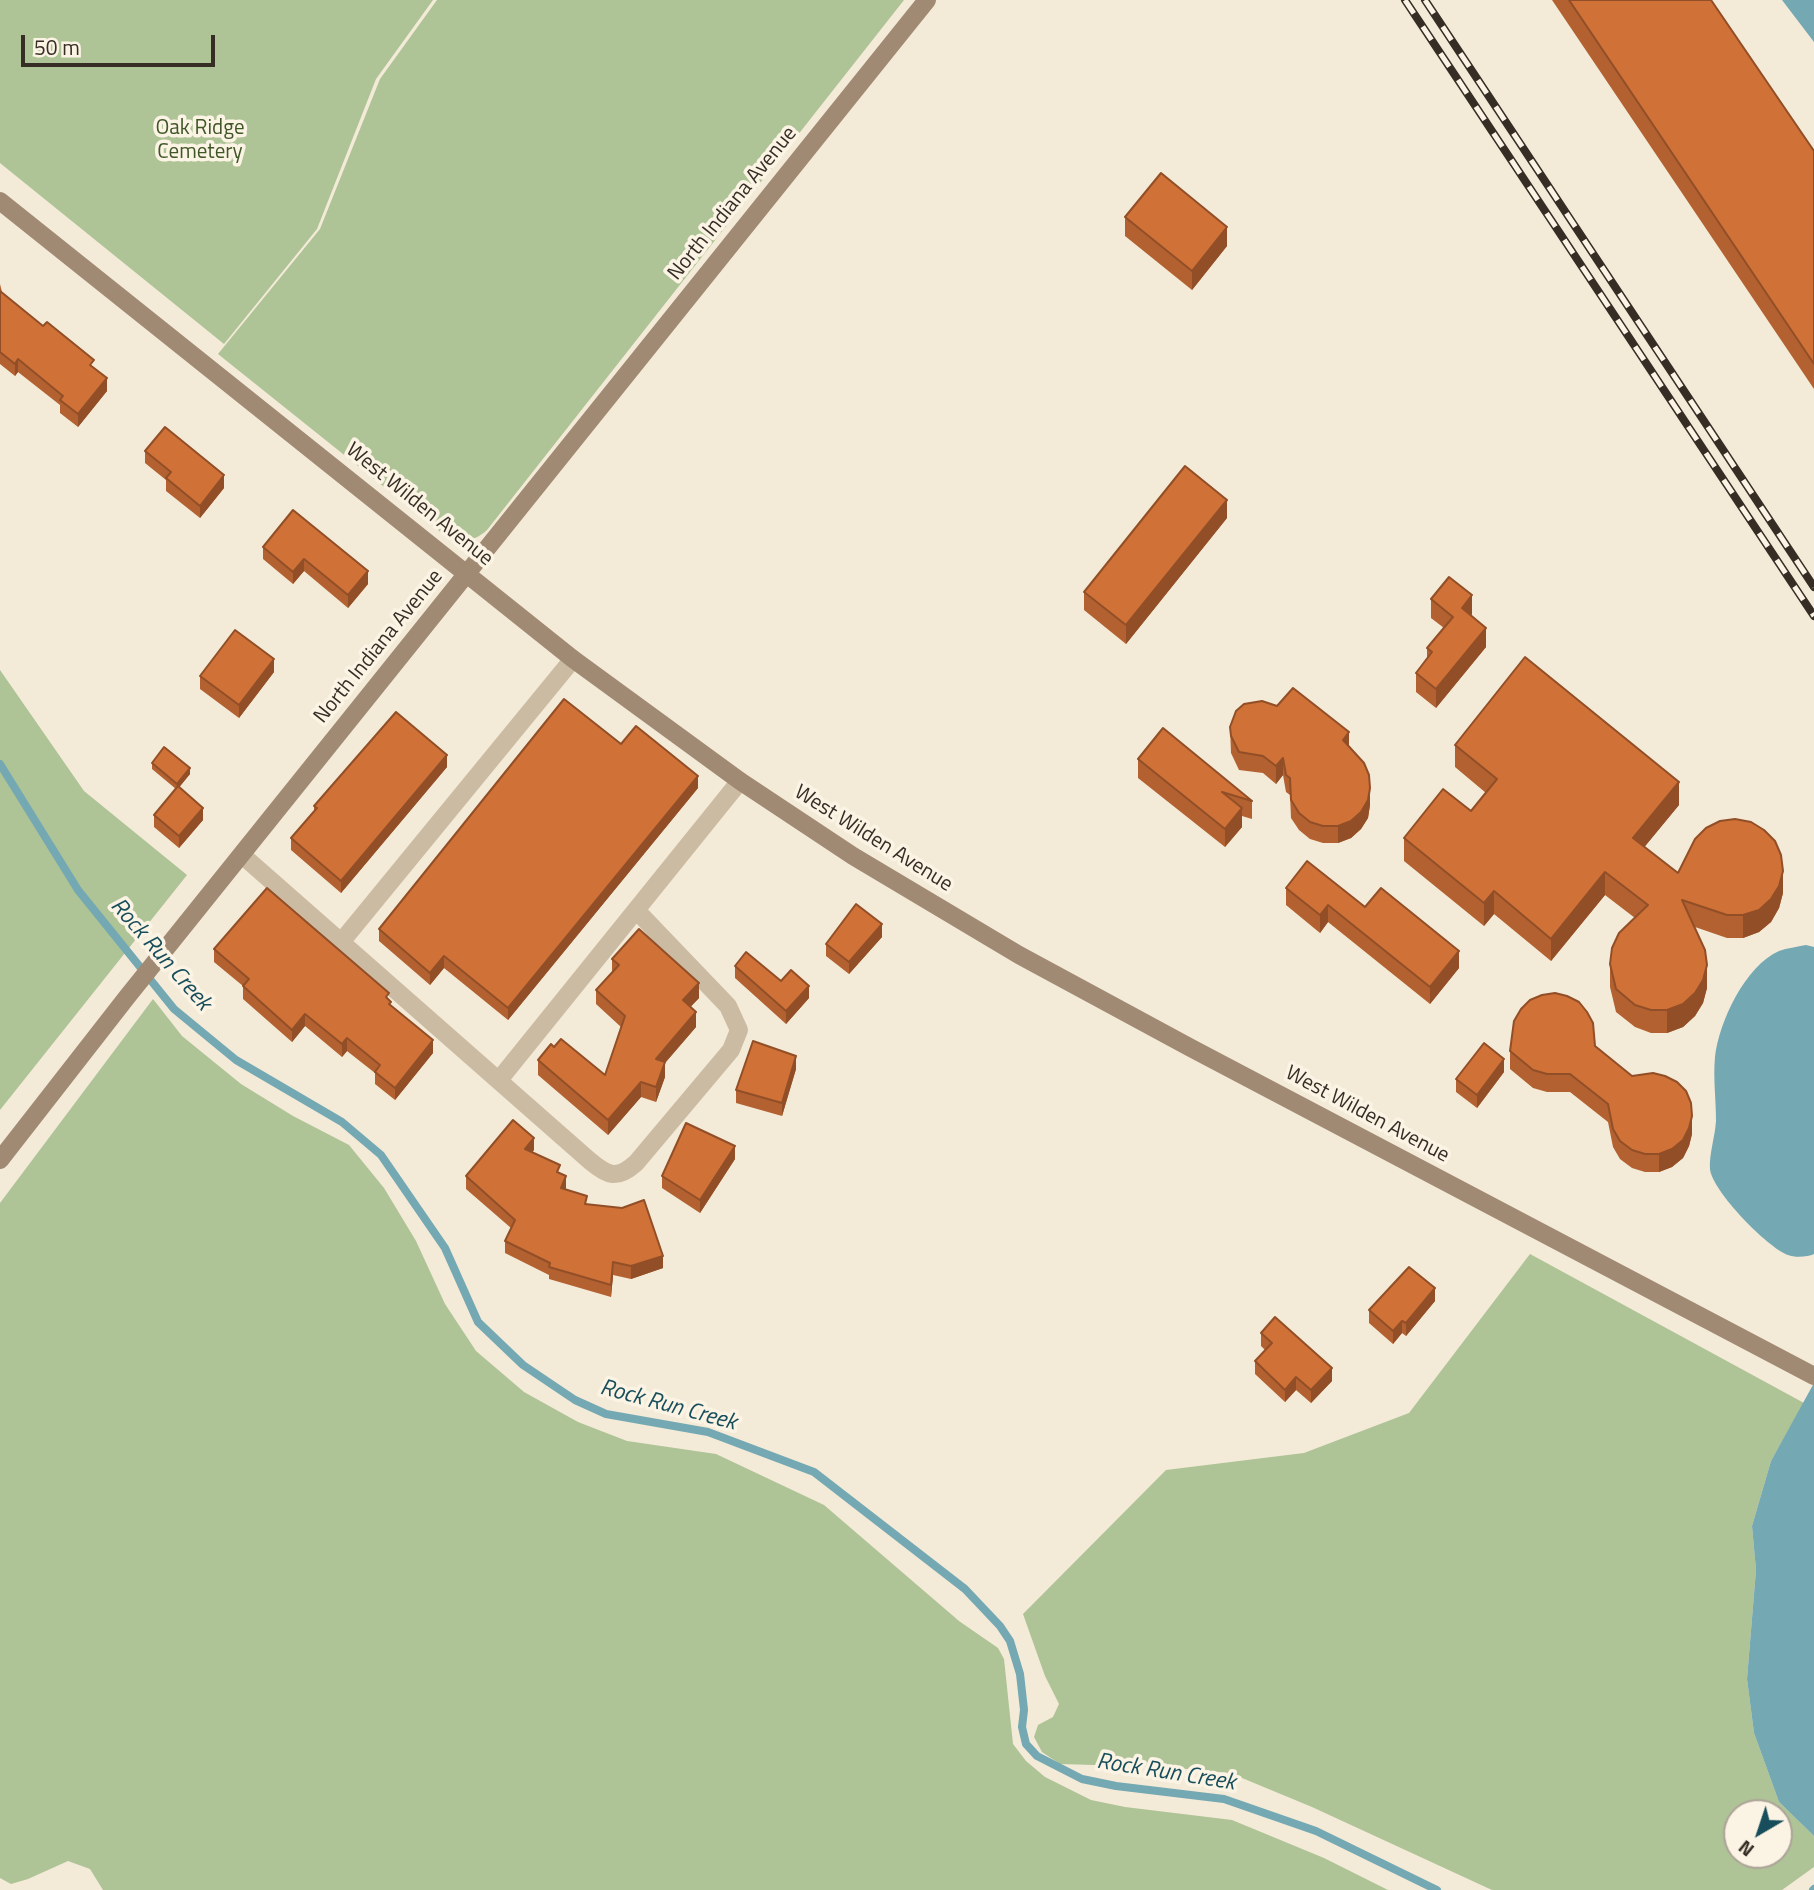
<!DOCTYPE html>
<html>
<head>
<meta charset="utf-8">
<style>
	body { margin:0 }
	#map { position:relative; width:1814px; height:1890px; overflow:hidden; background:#f3ead7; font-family:"Titillium Web",sans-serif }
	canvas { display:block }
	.north { position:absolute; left:1723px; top:1799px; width:70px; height:70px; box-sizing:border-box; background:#fbf3e4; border:2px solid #aca498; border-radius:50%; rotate:219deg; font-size:19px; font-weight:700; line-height:28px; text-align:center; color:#362d25 }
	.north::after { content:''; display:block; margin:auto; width:24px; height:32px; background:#184e5b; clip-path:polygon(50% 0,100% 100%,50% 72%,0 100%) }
	.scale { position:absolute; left:21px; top:35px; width:194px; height:32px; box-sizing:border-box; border:4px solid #362d25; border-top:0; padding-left:9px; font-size:21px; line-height:24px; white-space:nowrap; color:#362d25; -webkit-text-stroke:5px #fbf3e4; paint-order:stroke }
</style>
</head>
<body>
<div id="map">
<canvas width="1814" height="1890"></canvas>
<div class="north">N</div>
<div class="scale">50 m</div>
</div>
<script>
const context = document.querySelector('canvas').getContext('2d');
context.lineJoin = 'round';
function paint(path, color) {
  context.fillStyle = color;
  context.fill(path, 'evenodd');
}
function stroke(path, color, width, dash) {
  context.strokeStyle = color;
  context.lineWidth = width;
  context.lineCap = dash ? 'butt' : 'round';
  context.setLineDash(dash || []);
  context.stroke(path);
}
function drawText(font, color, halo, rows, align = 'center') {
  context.font = font + ' "Titillium Web",sans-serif';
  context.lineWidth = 7;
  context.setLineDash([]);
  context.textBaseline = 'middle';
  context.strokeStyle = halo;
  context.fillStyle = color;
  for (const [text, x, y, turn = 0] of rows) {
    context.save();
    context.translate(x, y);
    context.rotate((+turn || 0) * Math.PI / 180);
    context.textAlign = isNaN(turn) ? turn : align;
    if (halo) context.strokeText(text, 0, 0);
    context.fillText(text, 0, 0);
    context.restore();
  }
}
paint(new Path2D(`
	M0 0H433L376 79 317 229 224 344 0 163Z
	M437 0H904L487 530C476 540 463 544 448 538L218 354 320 229 380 79Z
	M0 670 84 791 187 875 0 1110Z
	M153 999 182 1036 241 1084 293 1116 349 1145 384 1188 416 1241 445 1304 476 1351 524 1392 578 1422 627 1441 716 1454 824 1505 959 1621 998 1648 1004 1659 1013 1744 1026 1761 1045 1777 1091 1800 1125 1807 1232 1820 1324 1858 1388 1890H103L90 1869 68 1861 28 1879 11 1884 0 1878V1203Z
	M1530 1254 1804 1403 1771 1461 1752 1526 1756 1570 1747 1679 1754 1733 1779 1802 1814 1836V1867L1782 1890H1492L1312 1807 1230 1773 1165 1767 1060 1764 1042 1752 1034 1737 1038 1725 1053 1717 1059 1704 1045 1676 1023 1614 1166 1470 1304 1453 1409 1413ZM1737 1813H1779V1855H1737Z`), '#aec396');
paint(new Path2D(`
	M1782 0H1814V42Z
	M1806 945 1814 947V1254C1808 1257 1795 1258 1788 1255 1768 1248 1712 1191 1710 1169 1709 1154 1715 1137 1716 1121 1716 1100 1713 1078 1715 1057 1719 1022 1745 966 1779 951 1787 948 1797 947 1806 945Z
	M1814 1383V1836L1779 1802 1754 1733 1747 1679 1756 1570 1752 1526 1771 1461Z`), '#74a8b2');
stroke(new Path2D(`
	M0 764 78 890 174 1009 236 1060 342 1122 381 1155 445 1248 478 1322 523 1365 575 1400 606 1414 708 1432 814 1472 965 1589 1000 1626 1010 1641 1020 1674 1024 1710 1022 1727 1026 1744 1037 1756 1082 1779 1116 1786 1224 1799 1316 1831 1437 1890
	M1813 1890 1814 1889`), '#74a8b2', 8);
stroke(new Path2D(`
	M242 855 590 1161C608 1176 617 1180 636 1163L731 1050 739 1030 728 1006 636 910
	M342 941 573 659
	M499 1080 740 781`), '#ccbba3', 18);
stroke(new Path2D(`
	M0 201 573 659 740 781 853 856 1019 955 1191 1048 1814 1376
	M0 1160 127 997 927 0`), '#a08a74', 18);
const rail = new Path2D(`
	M1405 0 1814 616
	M1425 0 1814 587`);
stroke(rail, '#362d25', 8);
stroke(rail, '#fbf3e4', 5, [16]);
paint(new Path2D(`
	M1552 0H1711L1814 151V389Z
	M1125 217 1227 246 1192 290 1125 236Z
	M0 284 2 292 94 368 107 391 78 427 60 413V405L18 372 15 376 0 364Z
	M145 451 224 488 200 518 166 491V480L145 463Z
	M293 510 368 584 348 608 304 571 293 584 263 559V547Z
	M1227 518 1126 644 1084 610V592Z
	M1431 599 1472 614 1471 615 1486 647 1436 708 1416 692V673L1427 658V648L1444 628 1431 618Z
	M274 672 239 718 200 689V676Z
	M1230 727 1349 747 1370 805 1368 818 1361 829 1351 838 1338 843H1323L1310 839 1299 830 1291 818 1290 795 1286 792 1283 775 1276 784 1263 773 1239 770 1231 753Z
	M621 744 698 788 508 1020 444 968 430 985 379 941V929Z
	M1455 745 1679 805 1644 847 1678 873 1783 893 1779 908 1771 922 1759 932 1743 938H1727L1695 927 1707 988 1703 1003 1695 1016 1683 1027 1667 1033H1651L1635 1027 1616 1012 1610 987V964L1635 918 1605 895 1551 961 1494 914 1484 926 1404 861V838L1471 811 1486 793 1455 767Z
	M1138 759 1252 801V819L1242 816V827L1225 847 1138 778Z
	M152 763 190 774 179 787 203 820 179 848 154 827V815L176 789 152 769Z
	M447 767 341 893 291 850V838L314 811V806Z
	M1286 888 1365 907 1459 968 1430 1004 1328 922 1320 933 1286 905Z
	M882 937 849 974 826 956V944Z
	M214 949 389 1000 391 1006 433 1053 395 1100 375 1084V1073L347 1051 342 1057 305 1026 292 1042 243 999V986L214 962Z
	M612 959 699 998 690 1007 696 1027 665 1063V1077L656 1102 641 1097 608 1135 538 1075V1060L554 1047 605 1075 621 1027 596 1004V990L612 972Z
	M735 966 781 981 809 998 786 1024 735 978Z
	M1595 1046 1692 1134 1689 1146 1683 1158 1672 1167 1659 1172H1645L1632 1168 1620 1159 1613 1147 1608 1122 1570 1092H1547L1533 1088 1510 1069V1051Z
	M796 1069 782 1116 736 1103V1090Z
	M1504 1072 1477 1108 1456 1092V1079Z
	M534 1150 532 1152 560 1174 566 1189 587 1204 663 1268 631 1279 613 1275 611 1297 549 1279V1275L505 1253V1241L511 1228 466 1189V1176Z
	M735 1159 700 1213 662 1188V1176Z
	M1435 1301 1406 1336 1402 1333 1393 1344 1369 1323V1310Z
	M1261 1333 1332 1381 1311 1403 1296 1390 1285 1402 1255 1374V1361L1265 1350 1261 1346Z`), '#b36130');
paint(new Path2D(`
	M1227 227V246L1192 290V271Z
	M18 359V372L15 376V364Z
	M107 378V391L78 427V414Z
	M224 475V488L200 518V506Z
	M1227 500V518L1126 644V625Z
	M304 559V571L293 584V572Z
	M368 571V584L348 608V595Z
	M1472 595V614L1462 627V608Z
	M1486 628V647L1436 708V689Z
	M274 659V672L239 718V705Z
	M1349 732V750L1343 740Z
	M447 755V767L341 893V881Z
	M1283 758V775L1276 784V766Z
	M190 768V774L177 790V784Z
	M698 776V788L508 1020V1008Z
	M1679 782V805L1633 861V838Z
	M1370 788V805L1368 818 1361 829 1351 838 1338 843V826Z
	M203 808V820L179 848V836Z
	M1242 808V827L1225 847V829Z
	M1783 871V893L1779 908 1771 922 1759 932 1743 938V915Z
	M1605 872V895L1551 961V939Z
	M1494 891V914L1484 926V903Z
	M1328 905V922L1320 933V915Z
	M882 924V937L849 974V962Z
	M1459 951V968L1430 1004V987Z
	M444 956V968L430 985V973Z
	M1707 965V988L1703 1003 1695 1016 1683 1027 1667 1033V1010Z
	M699 983V998L683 1015V1000Z
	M809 986V998L786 1024V1011Z
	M696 1012V1027L665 1063V1077L656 1102V1059Z
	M305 1014V1026L292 1042V1030Z
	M347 1038V1051L342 1057V1044Z
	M433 1040V1053L395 1100V1088Z
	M796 1056V1069L782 1116V1103Z
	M1504 1059V1072L1477 1108V1095Z
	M641 1082V1097L608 1135V1120Z
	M1692 1116V1134L1689 1146 1683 1158 1672 1167 1659 1172V1154Z
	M534 1138V1150L525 1161V1149Z
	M735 1146V1159L700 1213V1200Z
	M566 1176V1189L561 1200V1188Z
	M663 1256V1268L631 1279V1266Z
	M613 1262V1275L611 1297V1285Z
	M1435 1288V1301L1406 1336V1323Z
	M1402 1321V1333L1393 1344V1331Z
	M1332 1368V1381L1311 1403V1390Z
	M1296 1377V1390L1285 1402V1390Z`), '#924f27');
const building = new Path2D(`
	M1569 0H1711L1814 151V364Z
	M1161 173 1227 227 1192 271 1125 217Z
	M0 291 43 326 47 322 94 360 90 365 107 378 78 414 60 400 63 396 18 359 15 364 0 352Z
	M165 427 224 475 200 506 166 478 171 472 145 451Z
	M1185 466 1227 500 1126 625 1084 592Z
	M293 510 368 571 348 595 304 559 293 572 263 547Z
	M1449 577 1472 595 1462 608 1486 628 1436 689 1416 673 1432 652 1427 648 1453 617 1431 599Z
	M235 630 274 659 239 705 200 676Z
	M1525 657 1679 782 1633 838 1678 873 1695 839 1706 828 1720 821 1735 819 1751 822 1764 830 1775 841 1781 855 1783 871 1779 886 1771 899 1759 910 1743 915H1727L1682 900 1705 950 1707 965 1703 980 1695 993 1683 1004 1667 1010H1651L1635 1005 1616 989 1610 964 1612 948 1619 933 1648 905 1605 872 1551 939 1494 891 1484 903 1404 838 1443 789 1471 811 1497 779 1455 745Z
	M1293 688 1349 732 1343 740 1364 763 1369 775 1370 788 1368 800 1361 812 1351 821 1338 826H1323L1310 822 1299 813 1291 800 1290 778 1286 775 1283 758 1276 766 1263 756 1239 752 1231 736 1230 727 1236 711 1244 704 1262 701 1277 706Z
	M564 699 621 744 636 726 698 776 508 1008 444 956 430 973 379 929Z
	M396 712 447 755 341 881 291 838 317 808 314 806Z
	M1163 728 1252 801 1222 792 1242 808 1225 829 1138 759Z
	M164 747 190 768 177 784 152 763Z
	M178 786 203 808 179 836 154 815Z
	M1307 861 1365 907 1381 888 1459 951 1430 987 1328 905 1320 915 1286 888Z
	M267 888 389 993 386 997 391 1002 389 1004 433 1040 395 1088 375 1072 380 1065 347 1038 342 1044 305 1014 292 1030 243 986 249 979 214 949Z
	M856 904 882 924 849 962 826 944Z
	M639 929 699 983 683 1000 696 1012 656 1059 665 1062 656 1087 641 1082 608 1120 538 1060 551 1044 554 1047 561 1039 605 1075 625 1016 596 990 619 965 612 959Z
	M746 952 781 981 791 970 809 986 786 1011 735 966Z
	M1555 993 1567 996 1579 1002 1587 1012 1593 1023 1595 1046 1632 1076 1653 1073 1665 1076 1677 1082 1686 1091 1691 1103 1692 1116 1689 1128 1683 1140 1672 1149 1659 1154H1645L1632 1150 1620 1141 1613 1129 1608 1104 1570 1074H1547L1533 1070 1510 1051 1514 1021 1521 1009 1530 1000 1542 995Z
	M753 1041 796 1056 782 1103 736 1090Z
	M1484 1043 1504 1059 1477 1095 1456 1079Z
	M513 1120 534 1138 525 1149 560 1165 557 1172 566 1176 561 1188 587 1196 585 1204 622 1208 644 1200 663 1256 631 1266 613 1262 611 1285 549 1267 550 1263 505 1241 515 1220 466 1176Z
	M686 1123 735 1146 700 1200 662 1176Z
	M1409 1267 1435 1288 1406 1323 1402 1321 1393 1331 1369 1310Z
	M1275 1317 1332 1368 1311 1390 1296 1377 1285 1390 1255 1361 1272 1343 1261 1333Z`);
paint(building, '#d07138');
stroke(building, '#924f27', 2);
drawText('21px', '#3f5627', '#fbf3e4', [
	["Oak Ridge",200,129],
	["Cemetery",200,153]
]);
drawText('21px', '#362d25', '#fbf3e4', [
	["North Indiana Avenue",733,204,-51],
	["West Wilden Avenue",419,505,39],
	["North Indiana Avenue",379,647,-51],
	["West Wilden Avenue",873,839,32],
	["West Wilden Avenue",1367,1115,28]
]);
drawText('italic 23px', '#184e5b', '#fbf3e4', [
	["Rock Run Creek",160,955,49],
	["Rock Run Creek",668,1406,15],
	["Rock Run Creek",1166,1773,9]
]);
</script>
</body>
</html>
